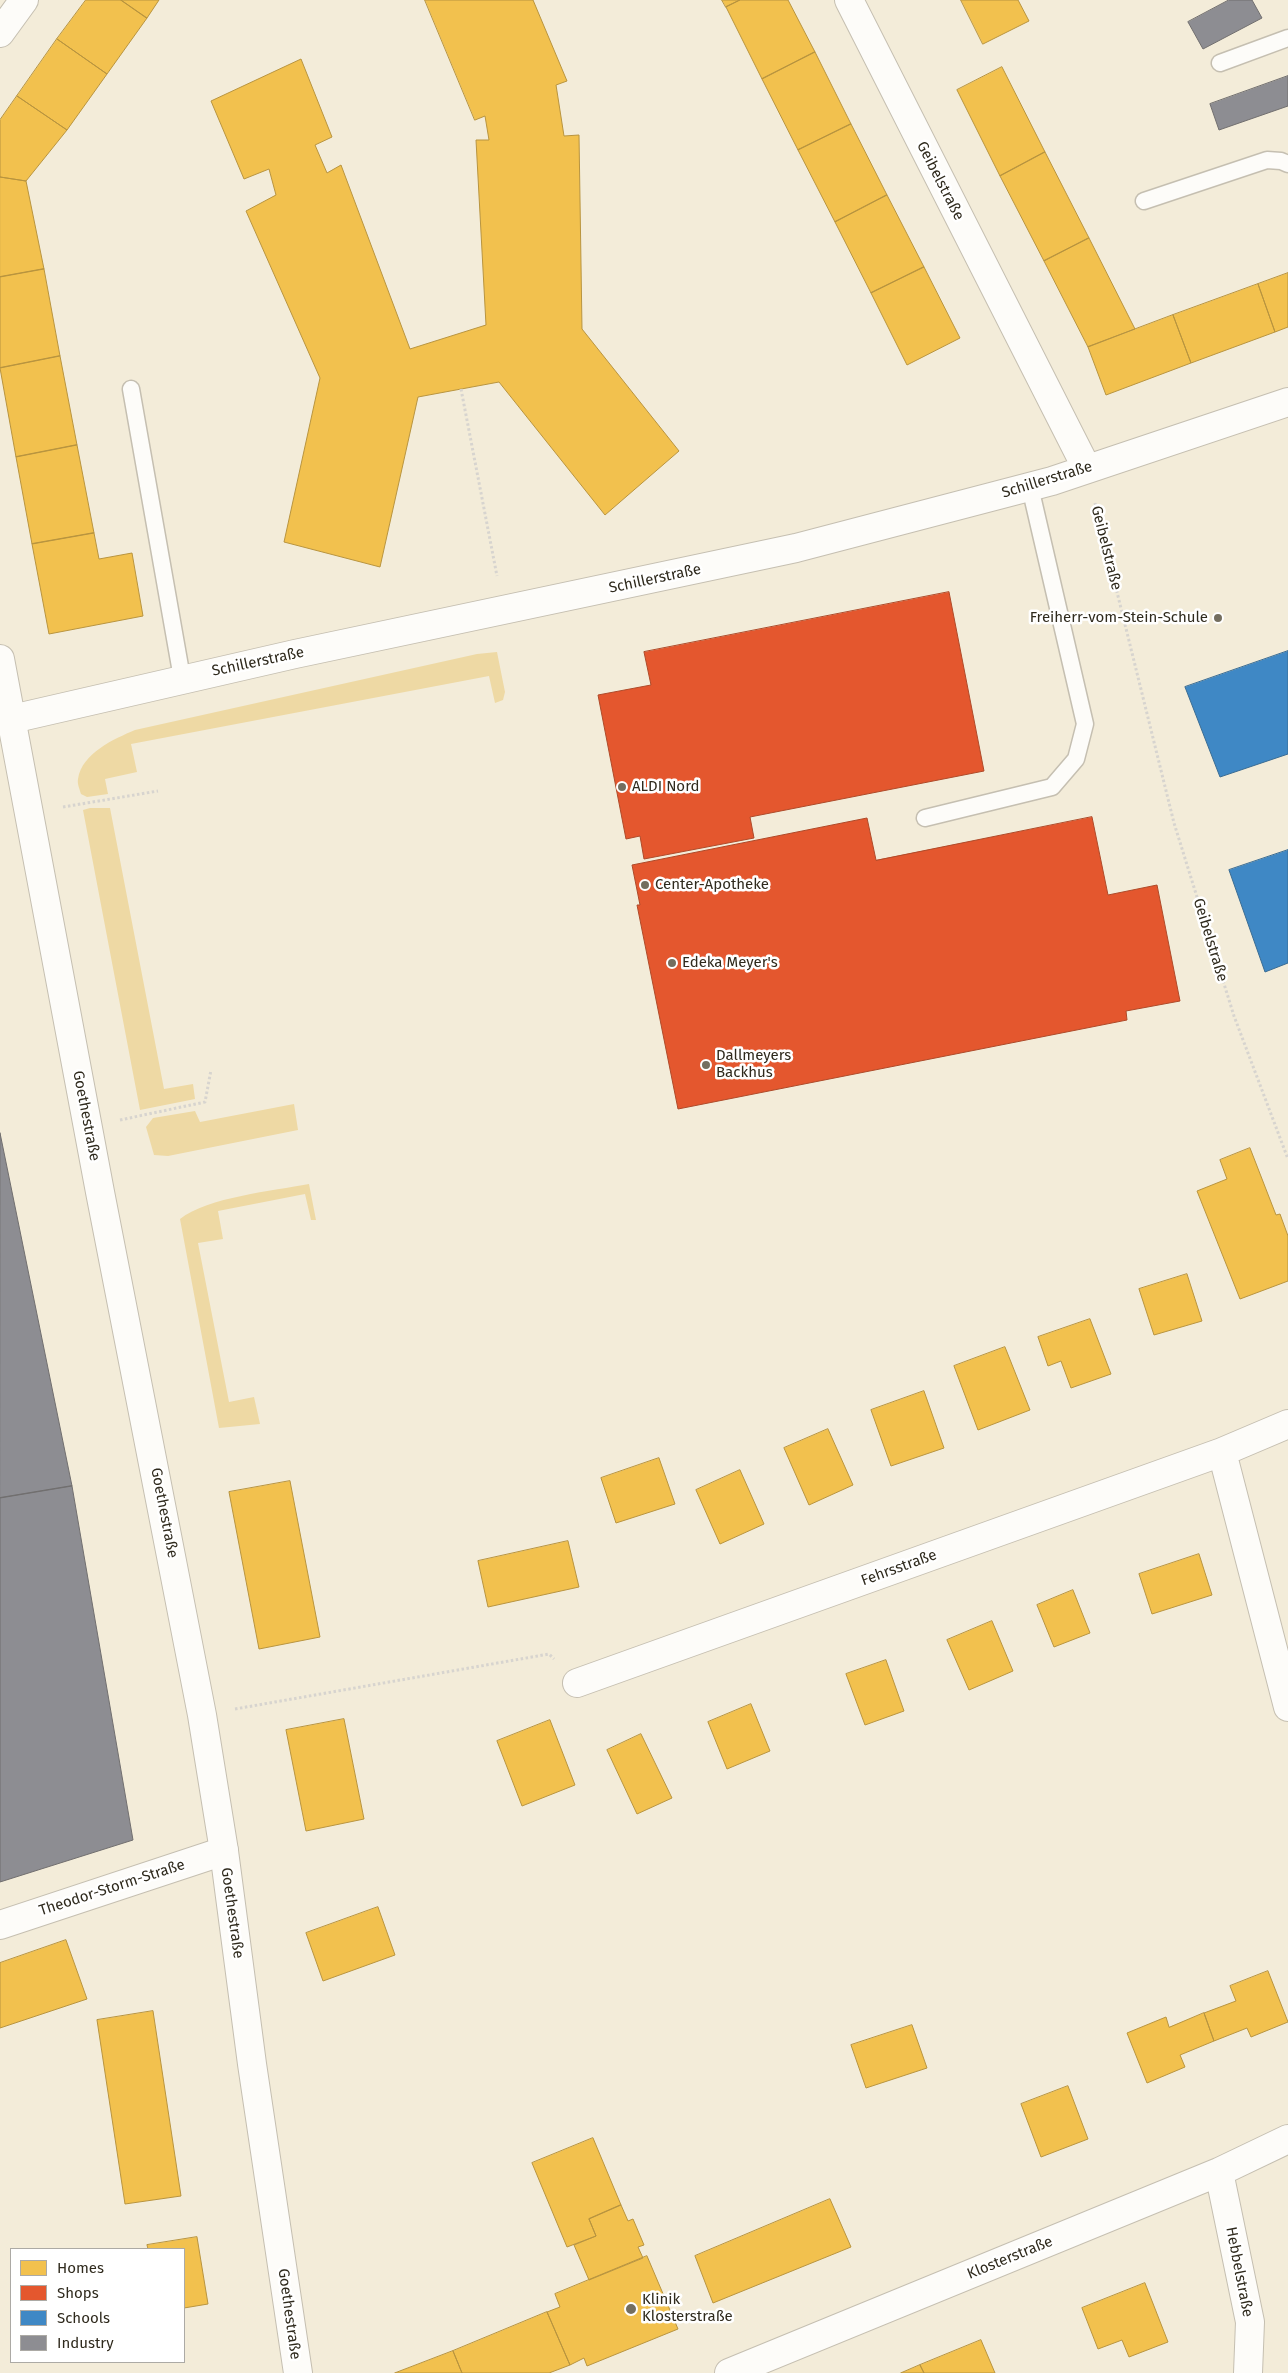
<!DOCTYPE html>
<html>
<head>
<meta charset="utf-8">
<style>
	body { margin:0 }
	#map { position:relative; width:1288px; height:2373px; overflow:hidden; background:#f3ecd9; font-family:"Fira Sans",sans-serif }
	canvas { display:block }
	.legend { position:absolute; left:10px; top:2248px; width:175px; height:115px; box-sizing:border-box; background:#fff; border:1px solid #acaaa5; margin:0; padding:6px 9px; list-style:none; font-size:15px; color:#2f2a1d }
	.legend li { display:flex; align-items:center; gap:10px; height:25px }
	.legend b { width:25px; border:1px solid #acaaa5 }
</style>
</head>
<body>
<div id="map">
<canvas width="1288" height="2373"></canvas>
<ul class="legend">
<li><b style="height:14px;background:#f2c14e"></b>Homes</li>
<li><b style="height:14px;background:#e4572e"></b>Shops</li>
<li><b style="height:14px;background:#3f88c5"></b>Schools</li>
<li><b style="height:14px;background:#8d8d92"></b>Industry</li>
</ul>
</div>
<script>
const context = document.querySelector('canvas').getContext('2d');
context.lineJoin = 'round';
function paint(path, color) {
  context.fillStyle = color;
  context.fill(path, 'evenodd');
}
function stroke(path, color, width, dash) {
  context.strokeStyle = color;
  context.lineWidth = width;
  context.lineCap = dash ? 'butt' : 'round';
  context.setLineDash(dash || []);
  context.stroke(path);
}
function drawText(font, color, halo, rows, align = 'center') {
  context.font = font + ' "Fira Sans",sans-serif';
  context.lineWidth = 5;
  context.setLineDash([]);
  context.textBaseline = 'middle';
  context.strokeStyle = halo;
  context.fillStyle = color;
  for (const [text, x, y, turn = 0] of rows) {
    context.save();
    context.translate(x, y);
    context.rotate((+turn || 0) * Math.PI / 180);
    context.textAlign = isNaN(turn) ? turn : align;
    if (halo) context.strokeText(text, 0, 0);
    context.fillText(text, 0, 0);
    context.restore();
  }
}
paint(new Path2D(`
	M497 652 505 692 503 700 495 703 489 676 131 744 137 772 105 779 108 794 87 797 81 794C80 790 77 784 78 779 82 753 114 739 135 730L477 654Z
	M90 808H110L164 1089 193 1084 195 1099 140 1110 83 810Z
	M294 1104 298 1130 168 1156 154 1155 146 1127 153 1118 195 1111 200 1122Z
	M309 1184 316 1220H311L305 1194 218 1211 223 1239 198 1243 229 1402 254 1397 260 1424 219 1428 180 1219C208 1197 273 1191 309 1184Z`), '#eed9a4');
const homes = new Path2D(`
	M86 0H121L147 18 107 74 57 39Z
	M121 0H159L147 18Z
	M425 0H533L567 81 556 85 564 136 579 135 582 329 679 451 605 515 499 382 418 397 380 567 284 542 320 378 246 211 276 195 269 169 244 179 211 101 301 59 332 137 315 145 327 173 341 165 410 349 486 325 476 140H489L485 116 475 120Z
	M722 0H740L726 7Z
	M740 0H788L815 52 762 79 726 7Z
	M961 0H1018L1029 21 983 44Z
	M57 39 107 74 67 130 17 96Z
	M815 52 851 124 798 150 762 79Z
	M1002 67 1045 152 1000 176 957 90Z
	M17 96 67 130 26 181 0 177V120Z
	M851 124 887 195 835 222 798 150Z
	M1045 152 1089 238 1044 261 1000 176Z
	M0 177 26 181 44 269 0 277Z
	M887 195 924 267 871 293 835 222Z
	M1089 238 1135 329 1088 347 1044 261Z
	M924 267 960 338 907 365 871 293Z
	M44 269 60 356 0 368V277Z
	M1288 273V327L1275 332 1258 284Z
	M1258 284 1275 332 1191 363 1173 315Z
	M1173 315 1191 363 1106 395 1088 347Z
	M60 356 77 445 16 457 0 368Z
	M77 445 94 533 32 544 16 457Z
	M94 533 99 559 132 553 143 616 49 634 32 544Z
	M1250 1148 1276 1215 1280 1214 1288 1236V1281L1240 1299 1197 1191 1227 1179 1220 1160Z
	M1187 1274 1202 1321 1154 1335 1139 1289Z
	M1090 1319 1111 1374 1071 1388 1061 1361 1048 1366 1038 1337Z
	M1005 1347 1030 1410 978 1430 954 1366Z
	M924 1391 944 1448 891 1466 871 1410Z
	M828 1429 853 1485 809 1505 784 1448Z
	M659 1458 675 1504 616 1523 601 1478Z
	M740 1470 764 1524 720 1544 696 1490Z
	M290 1481 320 1637 259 1649 229 1492Z
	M568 1541 579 1587 488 1607 478 1561Z
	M1199 1554 1212 1595 1152 1614 1139 1574Z
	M1073 1590 1090 1633 1054 1647 1037 1605Z
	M992 1621 1013 1671 969 1690 947 1640Z
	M886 1660 904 1711 865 1725 846 1674Z
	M751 1704 770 1751 727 1769 708 1722Z
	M344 1719 364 1819 306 1831 286 1730Z
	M550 1720 575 1785 522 1806 497 1741Z
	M641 1734 672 1798 637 1814 607 1750Z
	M378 1907 395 1955 323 1981 306 1933Z
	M66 1940 87 1999 0 2028V1963Z
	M1268 1971 1288 2022 1251 2037 1247 2028 1214 2041 1204 2013 1236 2001 1230 1986Z
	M153 2011 181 2196 125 2204 97 2020Z
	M1204 2013 1214 2041 1180 2055 1185 2067 1147 2083 1127 2033 1166 2017 1169 2027Z
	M912 2025 927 2068 866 2088 851 2045Z
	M1068 2086 1088 2139 1041 2157 1021 2104Z
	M593 2138 621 2205 589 2219 596 2236 567 2247 532 2163Z
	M830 2199 851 2247 713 2303 695 2256Z
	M621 2205 628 2221 633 2219 644 2245 638 2247 643 2258 589 2280 574 2245 596 2236 589 2219Z
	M197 2237 208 2304 184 2308V2249H148L147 2245Z
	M647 2256 678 2329 587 2366 584 2358 570 2365 547 2312 560 2307 555 2294Z
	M1145 2283 1168 2342 1129 2357 1122 2340 1098 2349 1082 2308Z
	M547 2312 570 2365 549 2373H462L453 2351Z
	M981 2340 995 2373H924L920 2365Z
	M453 2351 462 2373H395Z
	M920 2365 924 2373H901Z`);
paint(homes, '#f2c14e');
stroke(homes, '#b8943f', 1);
const shops = new Path2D(`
	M949 592 984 771 750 817 754 838 644 859 640 836 626 839 598 695 651 685 644 652Z
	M1092 817 1108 895 1157 885 1180 1001 1126 1011 1127 1020 678 1109 637 905H640L632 865 867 818 876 860Z`);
paint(shops, '#e4572e');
stroke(shops, '#ae4a29', 1);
const schools = new Path2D(`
	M1288 651V754L1220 777 1185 687Z
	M1288 850V963L1265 972 1229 870Z`);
paint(schools, '#3f88c5');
stroke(schools, '#3a6c93', 1);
const industry = new Path2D(`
	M1229 0H1252L1262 18 1203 49 1188 22Z
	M1288 76V106L1219 130 1210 104Z
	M0 1133 72 1486 0 1498Z
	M72 1486 133 1840 0 1882V1498Z`);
paint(industry, '#8d8d92');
stroke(industry, '#716f6f', 1);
const lane = new Path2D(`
	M1220 63 1288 38
	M1144 201 1267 160 1281 161 1288 164
	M131 389 182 678
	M925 818 1052 787 1076 759 1085 724 1030 487`);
const street = new Path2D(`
	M849 0 1087 469
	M0 719H12L295 654 796 548 1052 481 1288 402
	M1222 1452 1288 1424
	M577 1683 1222 1452 1288 1707
	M0 1925 224 1851
	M1219 2172 1250 2322 1248 2373
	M729 2373 1219 2172 1288 2139`);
const primary = new Path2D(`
	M0 33 24 0
	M0 659 100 1192 202 1715 224 1851 252 2064 298 2373`);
stroke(lane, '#c5bfb1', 19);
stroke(street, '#c5bfb1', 30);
stroke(primary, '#c5bfb1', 30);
stroke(new Path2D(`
	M461 389 497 576
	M1095 503 1174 823 1234 1016 1288 1159
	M63 807 158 791
	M120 1120 205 1102 211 1070
	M235 1709 549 1654 554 1659`), '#d7d4cf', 3, [2.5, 2.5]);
stroke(lane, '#fdfcf9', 16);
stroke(street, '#fdfcf9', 28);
stroke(primary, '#fdfcf9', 28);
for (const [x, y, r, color] of [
	[1218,618,5,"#746e5f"],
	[622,787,5,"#746e5f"],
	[645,885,5,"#746e5f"],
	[672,963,5,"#746e5f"],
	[706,1065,5,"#746e5f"],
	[631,2309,6,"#746e5f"]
]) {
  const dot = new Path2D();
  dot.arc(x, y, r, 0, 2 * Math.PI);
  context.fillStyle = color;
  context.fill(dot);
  stroke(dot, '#fff', 2);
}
drawText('15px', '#2f2a1d', '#fff', [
	["Geibelstraße",940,181,63],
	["Schillerstraße",1047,480,-17],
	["Geibelstraße",1106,548,76],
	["Schillerstraße",655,579,-12],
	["Schillerstraße",258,662,-12],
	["Geibelstraße",1210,940,73],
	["Goethestraße",86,1116,79],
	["Goethestraße",164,1513,79],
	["Fehrsstraße",899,1568,-20],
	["Theodor-Storm-Straße",112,1888,-18],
	["Goethestraße",232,1913,82],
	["Klosterstraße",1010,2258,-22],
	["Hebbelstraße",1239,2272,79],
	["Goethestraße",289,2314,82]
]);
drawText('15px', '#2f2a1d', '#fff', [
	["Freiherr-vom-Stein-Schule",1208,618,"right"],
	["ALDI Nord",632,787],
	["Center-Apotheke",655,885],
	["Edeka Meyer's",682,963],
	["Dallmeyers",716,1056],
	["Backhus",716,1073],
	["Klinik",642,2300],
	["Klosterstraße",642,2317]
], 'left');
</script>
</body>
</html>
